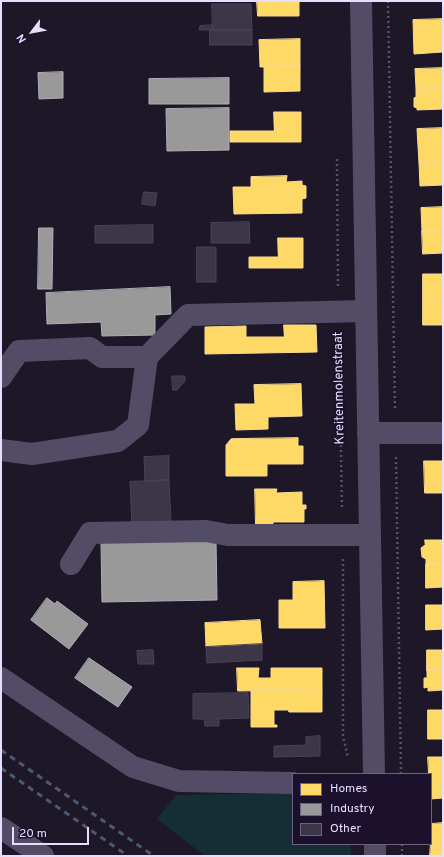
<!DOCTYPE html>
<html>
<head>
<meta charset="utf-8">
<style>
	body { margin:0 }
	#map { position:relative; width:444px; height:857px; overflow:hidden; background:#1d1727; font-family:Overpass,sans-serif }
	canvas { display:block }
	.frame { position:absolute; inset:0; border:2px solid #e7ddff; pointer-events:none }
	.legend { position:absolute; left:292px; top:773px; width:140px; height:72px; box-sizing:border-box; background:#1b112d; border:1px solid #6d6381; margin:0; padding:5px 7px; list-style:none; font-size:12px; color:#e7ddff }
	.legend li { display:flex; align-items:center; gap:8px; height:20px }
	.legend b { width:20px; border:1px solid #6d6381 }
	.north { position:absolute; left:12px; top:12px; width:40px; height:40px; -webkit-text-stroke:3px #1b112d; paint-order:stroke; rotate:238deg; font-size:11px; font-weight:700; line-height:16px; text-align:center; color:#e7ddff }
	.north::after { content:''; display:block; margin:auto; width:14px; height:18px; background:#e7ddff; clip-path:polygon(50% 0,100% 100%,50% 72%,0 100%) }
	.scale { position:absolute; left:12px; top:827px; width:77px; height:18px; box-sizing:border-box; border:2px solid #e7ddff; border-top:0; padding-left:5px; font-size:12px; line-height:14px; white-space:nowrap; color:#e7ddff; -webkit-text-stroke:3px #1b112d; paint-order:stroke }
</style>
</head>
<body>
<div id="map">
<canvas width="444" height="857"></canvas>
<div class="frame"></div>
<ul class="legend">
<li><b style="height:11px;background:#ffd966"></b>Homes</li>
<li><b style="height:11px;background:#999"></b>Industry</li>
<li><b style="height:11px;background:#3c3648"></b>Other</li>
</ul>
<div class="north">N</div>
<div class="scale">20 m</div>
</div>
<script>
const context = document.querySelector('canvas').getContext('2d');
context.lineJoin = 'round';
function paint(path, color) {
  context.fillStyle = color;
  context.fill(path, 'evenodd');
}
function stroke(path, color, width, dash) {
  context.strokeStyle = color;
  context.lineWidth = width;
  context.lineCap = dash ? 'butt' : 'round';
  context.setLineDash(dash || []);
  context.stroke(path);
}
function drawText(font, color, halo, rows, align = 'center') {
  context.font = font + ' Overpass,sans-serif';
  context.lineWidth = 4;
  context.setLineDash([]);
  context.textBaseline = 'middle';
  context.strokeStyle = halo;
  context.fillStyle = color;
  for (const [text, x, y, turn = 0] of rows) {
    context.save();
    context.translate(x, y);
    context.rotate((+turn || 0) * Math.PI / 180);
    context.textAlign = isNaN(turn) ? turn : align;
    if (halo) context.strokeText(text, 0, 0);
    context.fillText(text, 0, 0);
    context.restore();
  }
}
paint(new Path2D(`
	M293 793V844H351V856H205L157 819 176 795Z`), '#152e35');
const homes = new Path2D(`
	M257 1H299V16H258Z
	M443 19V52L414 54 413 20Z
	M300 39V65L260 66 259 40Z
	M300 65V91L264 92V67H260V66Z
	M443 68V88L416 89 415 69Z
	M443 88V109L417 110V108L414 107V98L416 97V89Z
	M274 112H301V142H230V131H274Z
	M443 128V162L419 163 417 129Z
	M443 162V185L420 186 419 163Z
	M287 176 286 182 302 181V185L306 186V198L302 199V213L234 214 233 187H251V177Z
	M443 207V231H422L421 208Z
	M422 231H443V253L423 254Z
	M278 238H303V268H249V257H278Z
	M423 274H443V299H423Z
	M423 299H443V325H423Z
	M284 325H316L317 352 205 354V327L246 326V337H284Z
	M301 384 302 416 268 417V429L236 430 235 404H255L254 385Z
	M298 438V446H303V464H267V476H226V445L231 439Z
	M424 461H443V493H425Z
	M255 489H277L276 493 302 492V505H306V509H304V522H273V526H256Z
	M425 540H443V564H426V559L422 557 421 548 425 545Z
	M426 564H443V587L426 588Z
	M324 581 325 628H279V600H293V582Z
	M426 605H443V629L426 630Z
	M260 620 262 644 206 647 205 623Z
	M427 650H443V670L427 671Z
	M237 668H259L258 678H271V668H322V690L238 691Z
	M443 670V690L428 691V687L424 688V678H427V671Z
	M322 690V712H289L288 710H274V725H277V727H251V691Z
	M428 710H443V739H428Z
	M428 757H443V798L431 799V774H429Z
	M443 823V842H431V824Z
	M431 842H443V856H430Z`);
paint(homes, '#ffd966');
stroke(homes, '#f8da94', 1);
const industry = new Path2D(`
	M63 72V98L39 99 38 73Z
	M229 78V104H149V79Z
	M229 108V150L167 151 166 109Z
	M39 228H53L52 289H38Z
	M170 287 171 314 155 315V335L102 336 101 322 47 324 46 293Z
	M216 540 217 600 102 602 101 542Z
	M47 598 55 604 57 601 88 624 69 649 31 620Z
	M89 658 132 687 118 707 75 678Z`);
paint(industry, '#999');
stroke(industry, '#b0adb8', 1);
const building = new Path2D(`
	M212 4H251L252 30H213Z
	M213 25V30H199L200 26Z
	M210 30H252V45H210Z
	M144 192 157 193 155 206 142 204Z
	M249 222 250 243H211V223Z
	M153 225V243H95V226Z
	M197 247H216V282H197Z
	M172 376H185V381L177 390H173Z
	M169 456V480L145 482 144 457Z
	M169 480 171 522 132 524 130 482Z
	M262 644V660L207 663 206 647Z
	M153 650 154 664H138L137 651Z
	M248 693 249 718 219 719V726H205L204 719H193V694Z
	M320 736V756L274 757V746L306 745V737Z`);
paint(building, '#3c3648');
stroke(building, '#4b4259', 1);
stroke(new Path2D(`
	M388 1 395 410
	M337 159 338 288
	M339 335 342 510
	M396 457 401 774
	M343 559V736L348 758
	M402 844V856`), '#4d5768', 2.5, [2, 3]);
stroke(new Path2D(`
	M361 1 374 774
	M1 377 19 351 90 348 102 357H147L188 315 366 311
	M368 433H443
	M1 450 32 454 118 441 138 425 147 357
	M71 564 90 533 206 531 228 535H369
	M1 678 133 767 179 781 293 783
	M1 828 43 856
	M375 844V856`), '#534c67', 22);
stroke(new Path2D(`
	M1 750 154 856
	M1 768 128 856`), '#4c5972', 3, [6, 5]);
drawText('13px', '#e7ddff', '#1b112d', [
	["Kreitenmolenstraat",340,388,-91]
]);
</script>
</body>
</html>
